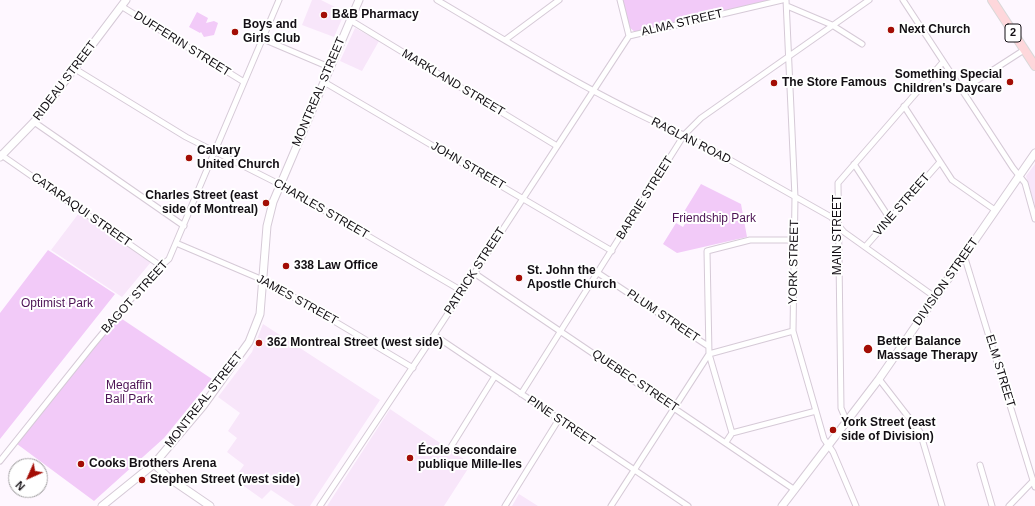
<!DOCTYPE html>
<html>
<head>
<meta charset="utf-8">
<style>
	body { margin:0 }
	#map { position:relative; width:1035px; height:506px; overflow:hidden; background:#fef7ff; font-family:Arial,sans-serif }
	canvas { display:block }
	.north { position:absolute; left:8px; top:458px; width:40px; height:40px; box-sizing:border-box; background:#fff; border:1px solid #a19fa1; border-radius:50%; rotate:225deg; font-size:11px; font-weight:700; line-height:16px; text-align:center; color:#130f14 }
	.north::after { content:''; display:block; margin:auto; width:14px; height:18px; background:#a30d05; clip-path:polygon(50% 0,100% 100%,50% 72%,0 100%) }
</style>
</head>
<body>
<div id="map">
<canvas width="1035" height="506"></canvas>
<div class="north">N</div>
</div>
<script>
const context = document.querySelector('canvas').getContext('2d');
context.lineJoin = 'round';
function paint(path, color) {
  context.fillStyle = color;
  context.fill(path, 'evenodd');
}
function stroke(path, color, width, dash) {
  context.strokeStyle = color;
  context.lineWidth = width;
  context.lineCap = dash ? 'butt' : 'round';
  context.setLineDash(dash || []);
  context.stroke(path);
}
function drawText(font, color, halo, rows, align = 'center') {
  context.font = font + ' Arial,sans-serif';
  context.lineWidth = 4;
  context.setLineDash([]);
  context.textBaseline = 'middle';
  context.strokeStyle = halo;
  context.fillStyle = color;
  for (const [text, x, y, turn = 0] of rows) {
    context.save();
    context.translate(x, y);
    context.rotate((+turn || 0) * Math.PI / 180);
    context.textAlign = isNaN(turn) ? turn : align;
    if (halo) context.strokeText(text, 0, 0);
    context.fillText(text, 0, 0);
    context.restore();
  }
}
paint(new Path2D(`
	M312 0H321L345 12 334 37 302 25Z
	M355 28 379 41 362 71 340 61Z
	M1035 164V206L1026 176Z
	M79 213 151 262 122 297 51 250Z
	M263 324 380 400 310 506H295L271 490 262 499 234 479 244 465 227 452 237 438 228 431 240 413 218 397 252 352Z
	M390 409 471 464 444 506H327Z
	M519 494 538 506H512Z`), '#f8e6fa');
paint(new Path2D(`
	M623 0H774L635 32 630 28Z
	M197 12 208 18 206 23 214 21 218 23 214 35 204 37 201 32 200 33 189 27Z
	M701 184 741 204 747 237 677 253 663 244 676 223 683 227 688 219 682 215Z
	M48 250 115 294 0 439V313Z
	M119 317 212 379 164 438 94 501 17 444Z`), '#f2caf8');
const street = new Path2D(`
	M437 0C520 49 603 101 693 139L831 217 844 232 935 297
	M620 0 629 36
	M786 0 795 197 793 331 824 439 833 452 856 506
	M903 0 1013 168 1025 183 1035 219
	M121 6 244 82
	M787 6 832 25 862 44
	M350 20 557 146
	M629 36 782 0
	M263 39 329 67
	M505 40 559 0
	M75 69 186 137 279 184 462 291
	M324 82 612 251
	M962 90 1024 50
	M904 106 952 180 995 210
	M34 122 184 226
	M0 154 161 266
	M854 164 890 219
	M176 243 270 283 413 368
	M865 247 940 162
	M964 255 1035 487
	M474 273 795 490
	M598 273 708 346
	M434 335 688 506
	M879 379 920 432 942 506
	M521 394 684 135 701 118 869 0
	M847 422 841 408 838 183 943 62
	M732 433 816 411
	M726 442 732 433 709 354 707 251 750 240H794
	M449 450 495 376
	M0 461 92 346 151 275 169 259 279 0
	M980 465 992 506
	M320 506 434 335 629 36
	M505 506 559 419
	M611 506 709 354 793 331
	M1009 506 1034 480`);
const secondary = new Path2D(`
	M0 157 34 122 126 0
	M154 464 169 478 210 506
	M102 506 154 464 203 406 249 342 260 314 267 226 273 202 359 0
	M782 506 879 379 1035 153`);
const primary = new Path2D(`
	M992 0 1035 66`);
stroke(street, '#d6cad7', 7);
stroke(secondary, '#d6cad7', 9);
stroke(primary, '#d9d9d9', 10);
stroke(street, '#fff', 5);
stroke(secondary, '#fff', 7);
stroke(primary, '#fed7db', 8);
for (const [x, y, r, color] of [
	[324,15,4,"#a30d05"],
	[891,30,4,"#a30d05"],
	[235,32,4,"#a30d05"],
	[1010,82,4,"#a30d05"],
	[774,83,4,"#a30d05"],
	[189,158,4,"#a30d05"],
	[266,203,4,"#a30d05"],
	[286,266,4,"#a30d05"],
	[519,278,4,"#a30d05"],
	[259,343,4,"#a30d05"],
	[868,349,5,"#a30d05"],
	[833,430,4,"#a30d05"],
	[410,458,4,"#a30d05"],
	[81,464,4,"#a30d05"],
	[142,480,4,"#a30d05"]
]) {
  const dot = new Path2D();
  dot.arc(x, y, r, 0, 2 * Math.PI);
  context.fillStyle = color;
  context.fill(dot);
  stroke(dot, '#fff', 1.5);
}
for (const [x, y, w] of [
	[1013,33,16]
]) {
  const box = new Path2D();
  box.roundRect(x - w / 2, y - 9, w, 18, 3);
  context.fillStyle = '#fff';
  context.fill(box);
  stroke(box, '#130f14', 1);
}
drawText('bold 11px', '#130f14', null, [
	["2",1013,33]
]);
drawText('bold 12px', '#130f14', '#fff', [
	["B&B Pharmacy",332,15],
	["Boys and",243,25],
	["Girls Club",243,39],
	["Next Church",899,30],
	["Something Special",1002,75,"right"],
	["Children's Daycare",1002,89,"right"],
	["The Store Famous",782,83],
	["Calvary",197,151],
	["United Church",197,165],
	["Charles Street (east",258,196,"right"],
	["side of Montreal)",258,210,"right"],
	["338 Law Office",294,266],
	["St. John the",527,271],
	["Apostle Church",527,285],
	["Better Balance",877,342],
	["Massage Therapy",877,356],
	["362 Montreal Street (west side)",267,343],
	["York Street (east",841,423],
	["side of Division)",841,437],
	["École secondaire",418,451],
	["publique Mille-Iles",418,465],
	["Cooks Brothers Arena",89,464],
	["Stephen Street (west side)",150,480]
], 'left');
drawText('12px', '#130f14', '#fff', [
	["ALMA STREET",682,23,-13],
	["DUFFERIN STREET",182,44,32],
	["RIDEAU STREET",65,81,-53],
	["MARKLAND STREET",453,83,31],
	["MONTREAL STREET",319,92,-67],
	["RAGLAN ROAD",691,141,27],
	["JOHN STREET",468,166,30],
	["BARRIE STREET",645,198,-58],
	["VINE STREET",902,205,-49],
	["CHARLES STREET",321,209,30],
	["CATARAQUI STREET",81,210,35],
	["MAIN STREET",838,235,-90],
	["YORK STREET",794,262,-89],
	["PATRICK STREET",475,271,-57],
	["DIVISION STREET",946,282,-55],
	["BAGOT STREET",135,297,-48],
	["JAMES STREET",297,300,29],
	["PLUM STREET",663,316,34],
	["ELM STREET",1000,371,73],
	["QUEBEC STREET",635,381,34],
	["MONTREAL STREET",204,400,-52],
	["PINE STREET",561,421,34]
]);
drawText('12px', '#4d1455', '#fff', [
	["Friendship Park",714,219],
	["Optimist Park",57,304],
	["Megaffin",129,386],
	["Ball Park",129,400]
]);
</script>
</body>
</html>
